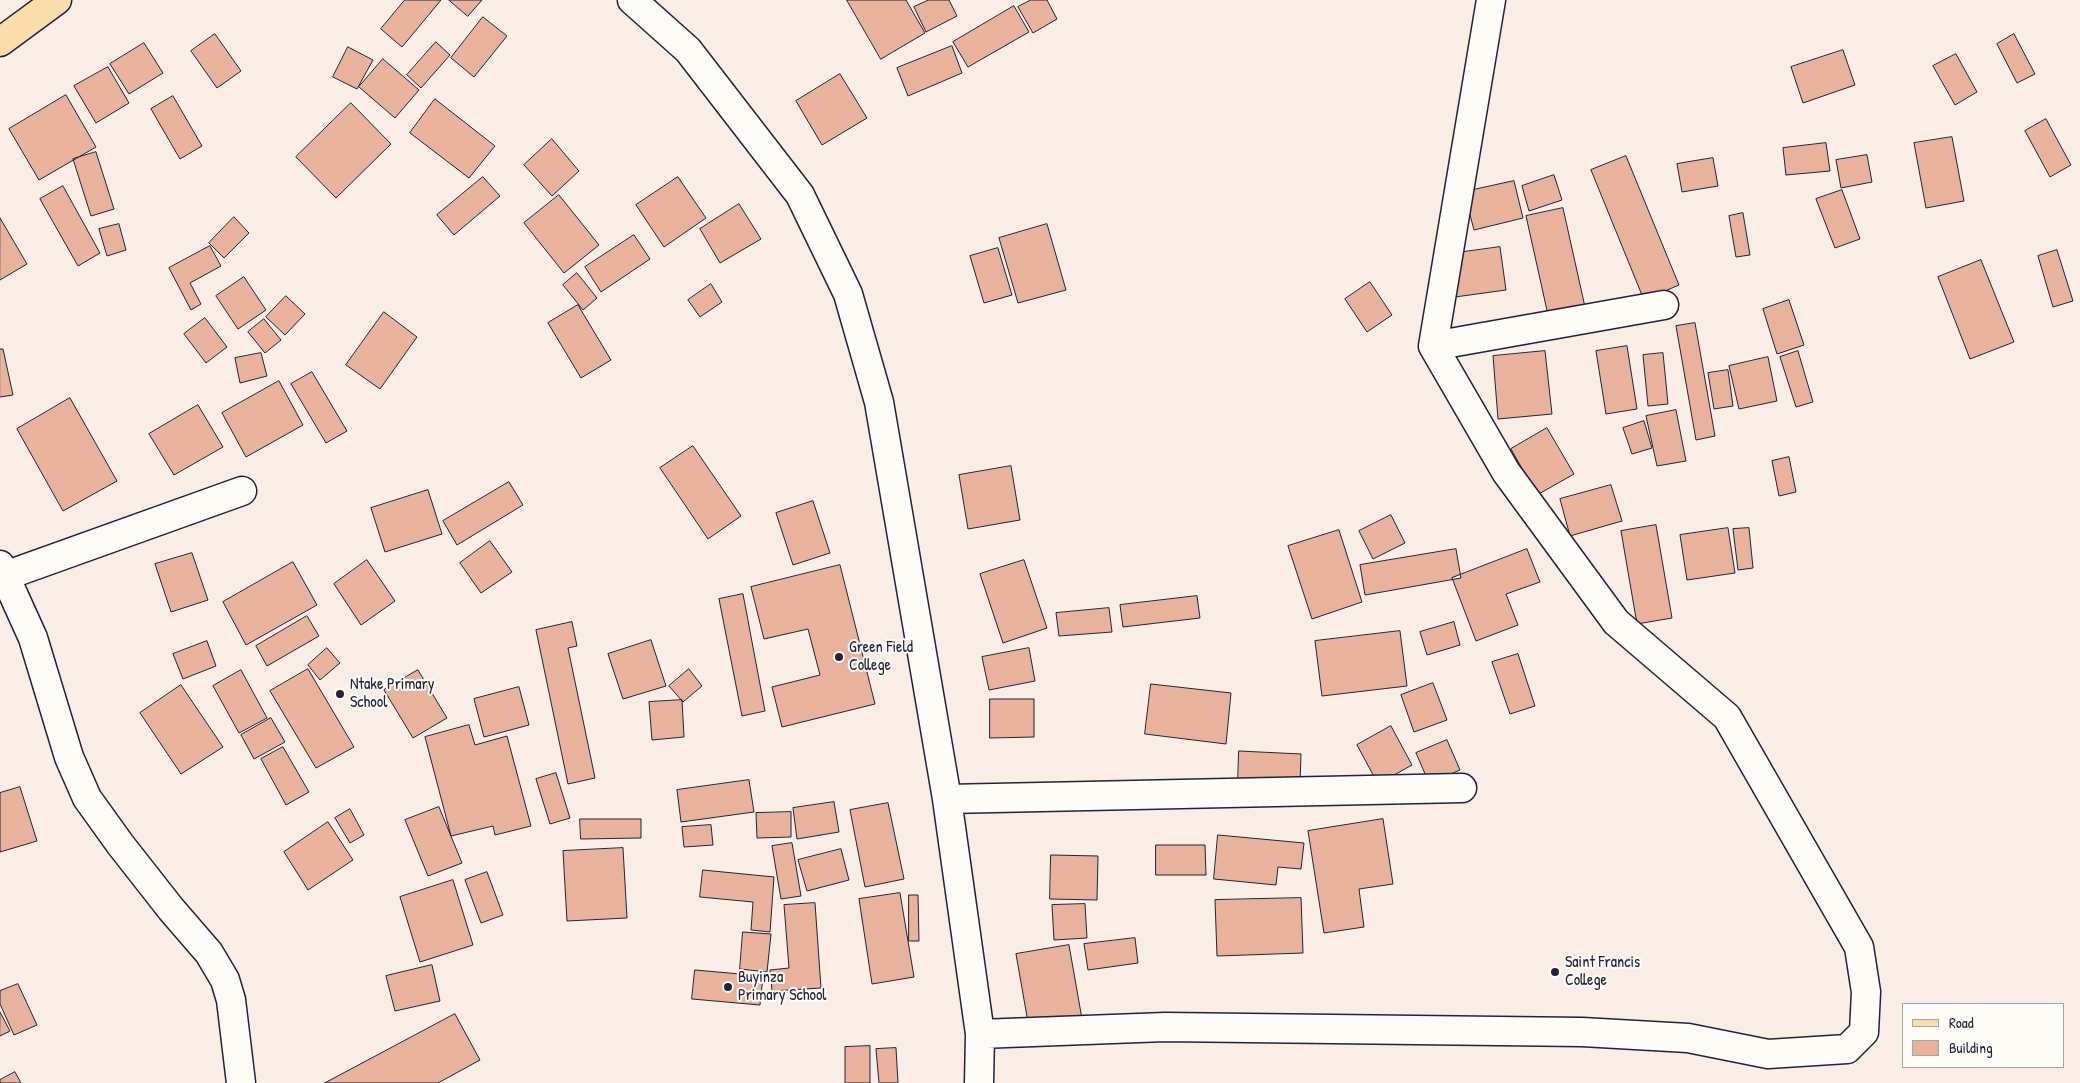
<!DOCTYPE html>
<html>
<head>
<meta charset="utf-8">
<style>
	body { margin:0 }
	#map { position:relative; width:2080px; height:1083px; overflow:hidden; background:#f9ede5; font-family:"Patrick Hand",sans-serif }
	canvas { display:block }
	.legend { position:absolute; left:1902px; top:1003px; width:162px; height:65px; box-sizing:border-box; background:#fdfcf7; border:1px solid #a5a5ac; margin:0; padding:6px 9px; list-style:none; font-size:15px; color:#22223b }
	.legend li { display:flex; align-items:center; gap:10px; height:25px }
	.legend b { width:25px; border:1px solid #a5a5ac }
</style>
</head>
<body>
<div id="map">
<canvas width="2080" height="1083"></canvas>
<ul class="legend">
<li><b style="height:6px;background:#faddab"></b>Road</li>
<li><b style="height:14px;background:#e8b29d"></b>Building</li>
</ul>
</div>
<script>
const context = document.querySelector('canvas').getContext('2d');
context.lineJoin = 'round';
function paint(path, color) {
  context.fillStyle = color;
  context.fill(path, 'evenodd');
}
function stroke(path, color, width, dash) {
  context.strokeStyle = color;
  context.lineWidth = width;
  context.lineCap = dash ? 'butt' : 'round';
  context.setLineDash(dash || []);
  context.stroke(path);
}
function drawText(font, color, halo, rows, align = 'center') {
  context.font = font + ' "Patrick Hand",sans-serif';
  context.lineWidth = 4;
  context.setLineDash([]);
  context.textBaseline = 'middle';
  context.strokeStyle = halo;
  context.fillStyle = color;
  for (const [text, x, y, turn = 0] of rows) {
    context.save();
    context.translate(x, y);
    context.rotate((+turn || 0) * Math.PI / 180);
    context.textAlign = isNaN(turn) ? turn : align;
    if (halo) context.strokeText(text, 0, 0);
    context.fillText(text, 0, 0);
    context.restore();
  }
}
const building = new Path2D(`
	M405 0H441L402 47 381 29Z
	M449 0H482L468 16Z
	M847 0H906L925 33 881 59Z
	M929 0H949L957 16 926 32 914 7Z
	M1031 0H1047L1057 19 1033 33 1018 7Z
	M1014 6 1029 32 968 67 953 42Z
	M483 17 507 36 474 77 451 58Z
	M215 34 241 71 217 88 191 51Z
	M2014 34 2035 74 2017 83 1997 44Z
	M436 42 450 55 421 88 407 75Z
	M144 43 163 73 129 94 110 64Z
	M952 46 962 73 908 96 897 68Z
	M348 47 373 60 357 89 333 77Z
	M1843 50 1855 85 1803 103 1791 67Z
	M1956 54 1977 92 1955 105 1933 66Z
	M383 59 419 90 395 118 359 87Z
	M108 67 129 103 96 123 74 86Z
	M840 74 867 118 822 145 796 101Z
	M66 95 96 147 39 180 9 129Z
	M173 96 202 146 180 159 151 109Z
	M435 99 495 146 469 178 410 133Z
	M351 103 391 144 336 198 296 157Z
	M2046 119 2071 165 2050 177 2025 131Z
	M1952 137 1964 201 1926 208 1914 143Z
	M552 139 579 171 552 196 524 165Z
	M1826 143 1830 171 1786 175 1783 148Z
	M96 152 114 209 91 216 73 159Z
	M1867 155 1872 182 1841 188 1836 160Z
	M1626 156 1679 285 1644 300 1591 170Z
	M1713 158 1718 186 1682 192 1677 164Z
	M1554 175 1562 200 1529 211 1522 186Z
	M483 177 500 196 454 235 437 215Z
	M678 177 706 218 664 247 636 205Z
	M1514 181 1523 218 1474 230 1464 192Z
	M63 186 100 253 78 266 40 199Z
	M1842 190 1860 239 1835 248 1816 199Z
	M559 195 599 245 564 273 524 223Z
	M739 204 761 239 720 263 700 229Z
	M1563 208 1585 307 1548 315 1526 216Z
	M1743 213 1750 255 1736 257 1729 216Z
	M234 217 249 233 224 258 209 243Z
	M0 218 27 264 0 280Z
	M119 224 126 250 107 256 99 229Z
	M1047 224 1066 290 1018 303 999 238Z
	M634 235 650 259 601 292 585 267Z
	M210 246 221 266 190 283 201 304 191 310 169 268Z
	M1500 247 1506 290 1455 297 1449 254Z
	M998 248 1012 295 984 303 970 256Z
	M2057 250 2073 301 2053 307 2038 256Z
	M1981 260 2014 342 1970 359 1938 277Z
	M577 273 597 298 583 310 563 285Z
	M244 277 266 310 238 329 216 296Z
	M1370 282 1392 315 1367 332 1345 299Z
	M711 284 722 302 700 317 688 300Z
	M286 296 305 314 285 335 266 317Z
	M1789 300 1804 345 1777 354 1763 309Z
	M578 305 611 360 581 378 548 323Z
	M384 312 417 337 380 389 346 365Z
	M205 318 227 347 206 363 184 334Z
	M264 319 281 340 265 353 248 332Z
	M1695 323 1715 436 1696 440 1676 326Z
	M1627 346 1637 409 1606 414 1596 351Z
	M0 349H3L13 395 0 397Z
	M1545 351 1552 414 1498 419 1493 356Z
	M1798 351 1813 402 1796 407 1780 357Z
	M261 353 267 376 240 383 235 358Z
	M1663 353 1668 404 1648 406 1643 355Z
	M1768 357 1777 401 1739 409 1729 366Z
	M1728 370 1733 406 1714 409 1708 373Z
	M312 372 347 431 326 443 291 384Z
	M279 381 303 425 246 457 222 413Z
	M70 398 117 481 63 511 17 429Z
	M198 405 223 447 174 475 149 434Z
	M1676 410 1686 461 1657 466 1646 416Z
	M1644 421 1652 448 1632 454 1623 428Z
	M1547 428 1574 474 1537 495 1511 449Z
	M693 446 741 516 708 539 660 468Z
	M1789 457 1796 492 1779 496 1772 461Z
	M1011 466 1020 520 968 529 959 475Z
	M509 482 523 505 457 545 443 521Z
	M1611 485 1622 521 1570 536 1560 499Z
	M428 490 442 534 385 552 371 508Z
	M813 501 830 553 793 565 776 513Z
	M1391 515 1405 543 1373 559 1359 531Z
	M1656 525 1672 618 1637 624 1621 531Z
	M1728 528 1735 573 1687 580 1680 535Z
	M1749 528 1753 568 1738 570 1733 529Z
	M1339 530 1362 602 1312 619 1288 546Z
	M490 541 512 572 481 593 460 563Z
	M1456 549 1461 578 1365 595 1360 565Z
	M1527 549 1540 582 1506 594 1518 625 1476 641 1452 578Z
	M192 553 208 600 171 612 155 564Z
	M367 560 395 601 361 625 334 584Z
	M1024 560 1047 628 1003 643 980 574Z
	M293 562 317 605 246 645 223 602Z
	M840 565 875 704 782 727 772 687 820 675 808 629 764 639 751 587Z
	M743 594 765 711 742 716 719 599Z
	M1197 596 1200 618 1123 627 1120 605Z
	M1109 608 1112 632 1059 636 1056 613Z
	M307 616 319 636 267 666 256 646Z
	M572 622 577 646 568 648 595 778 568 784 536 630Z
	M1454 622 1460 645 1427 655 1420 632Z
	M1400 631 1407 686 1322 696 1315 641Z
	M651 640 666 686 623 699 608 654Z
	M207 641 216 666 183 679 173 654Z
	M327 648 340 663 320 680 308 665Z
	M1029 648 1035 681 989 690 982 657Z
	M1518 654 1535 706 1510 714 1492 662Z
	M308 669 354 747 316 768 270 691Z
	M689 669 702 686 683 702 669 686Z
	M241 670 267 718 239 733 213 686Z
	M418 670 447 718 413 738 384 690Z
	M1433 683 1447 720 1414 732 1401 695Z
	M1151 684 1231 693 1226 744 1145 734Z
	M181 685 223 747 181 774 140 713Z
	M519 687 529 725 484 737 474 699Z
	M990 699H1034V737L990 738Z
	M682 700 684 737 652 740 649 702Z
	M271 718 285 742 254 759 241 735Z
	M469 725 475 745 507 736 531 826 495 835 493 826 451 836 425 737Z
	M1391 726 1412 765 1378 784 1357 745Z
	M1447 740 1460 770 1429 783 1416 753Z
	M283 747 309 792 286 805 261 759Z
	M1239 751 1301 754 1300 784 1238 783Z
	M556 773 570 818 550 824 536 779Z
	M749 780 754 812 681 822 677 790Z
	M20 787 37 841 0 852V793Z
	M834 802 839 832 797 839 793 808Z
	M888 803 904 879 865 887 850 810Z
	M439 807 462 863 428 876 405 820Z
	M350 809 364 835 350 843 335 818Z
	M791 812V837L757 838 756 813Z
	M580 819H641V838L581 839Z
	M1383 819 1393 884 1359 889 1364 927 1324 933 1308 831Z
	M328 822 353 860 308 890 284 852Z
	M711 825 713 845 684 847 682 827Z
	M1218 835 1304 843 1301 869 1278 867 1276 885 1214 879Z
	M792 843 801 896 781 899 772 846Z
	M1156 845H1205L1206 875H1156Z
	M623 848 627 918 567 921 563 851Z
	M841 849 849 880 807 891 798 860Z
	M1051 855 1098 856 1097 900 1050 899Z
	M703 870 774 877 770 932 751 930 753 902 700 897Z
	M487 872 503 915 481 923 465 880Z
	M453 880 473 945 420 962 400 897Z
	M900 893 914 977 872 984 859 899Z
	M909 895H918L919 941H909Z
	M1301 898 1303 953 1217 956 1215 900Z
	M815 903 821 988 772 991 770 970 789 968 784 905Z
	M1085 904 1087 938 1054 940 1052 905Z
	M743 932 771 934 767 972 740 969Z
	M1135 938 1138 963 1088 970 1084 944Z
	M1069 945 1082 1019 1029 1028 1016 954Z
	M432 965 440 1001 395 1011 386 976Z
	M695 970 763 976 760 1005 692 999Z
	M18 984 37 1025 14 1035 0 1004V991Z
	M0 1012 10 1031 0 1036Z
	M455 1014 480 1060 438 1083H325Z
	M870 1046V1083H845V1047Z
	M896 1048 898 1083H879L876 1049Z
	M15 1072 21 1083H0V1080Z`);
paint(building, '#e8b29d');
stroke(building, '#22223b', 1);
const minor = new Path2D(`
	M632 0 688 50 800 195 848 294 879 402 947 799 980 1034 979 1083
	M1433 346 1664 305
	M0 565 33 638 69 757 87 798 120 844 171 909 209 953 225 980 231 1000 241 1083
	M5 576 242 491
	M947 799 1462 788
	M980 1034 1165 1027 1582 1032 1688 1038 1768 1054 1847 1049 1864 1032 1866 992 1859 947 1727 717 1616 622 1506 472 1433 346 1491 0`);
const major = new Path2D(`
	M0 42 57 0`);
stroke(minor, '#22223b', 31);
stroke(major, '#22223b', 31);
stroke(minor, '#fdfcf7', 28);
stroke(major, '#faddab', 28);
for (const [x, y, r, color] of [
	[839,657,5,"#22223b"],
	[340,694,5,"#22223b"],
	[1555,972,5,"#22223b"],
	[728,987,5,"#22223b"]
]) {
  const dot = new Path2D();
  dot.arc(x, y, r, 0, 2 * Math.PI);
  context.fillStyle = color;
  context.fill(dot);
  stroke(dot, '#fdfcf7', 2);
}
drawText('16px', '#22223b', '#fdfcf7', [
	["Green Field",849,648],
	["College",849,666],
	["Ntake Primary",350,685],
	["School",350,703],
	["Saint Francis",1565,963],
	["College",1565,981],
	["Buyinza",738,978],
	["Primary School",738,996]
], 'left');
</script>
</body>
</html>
